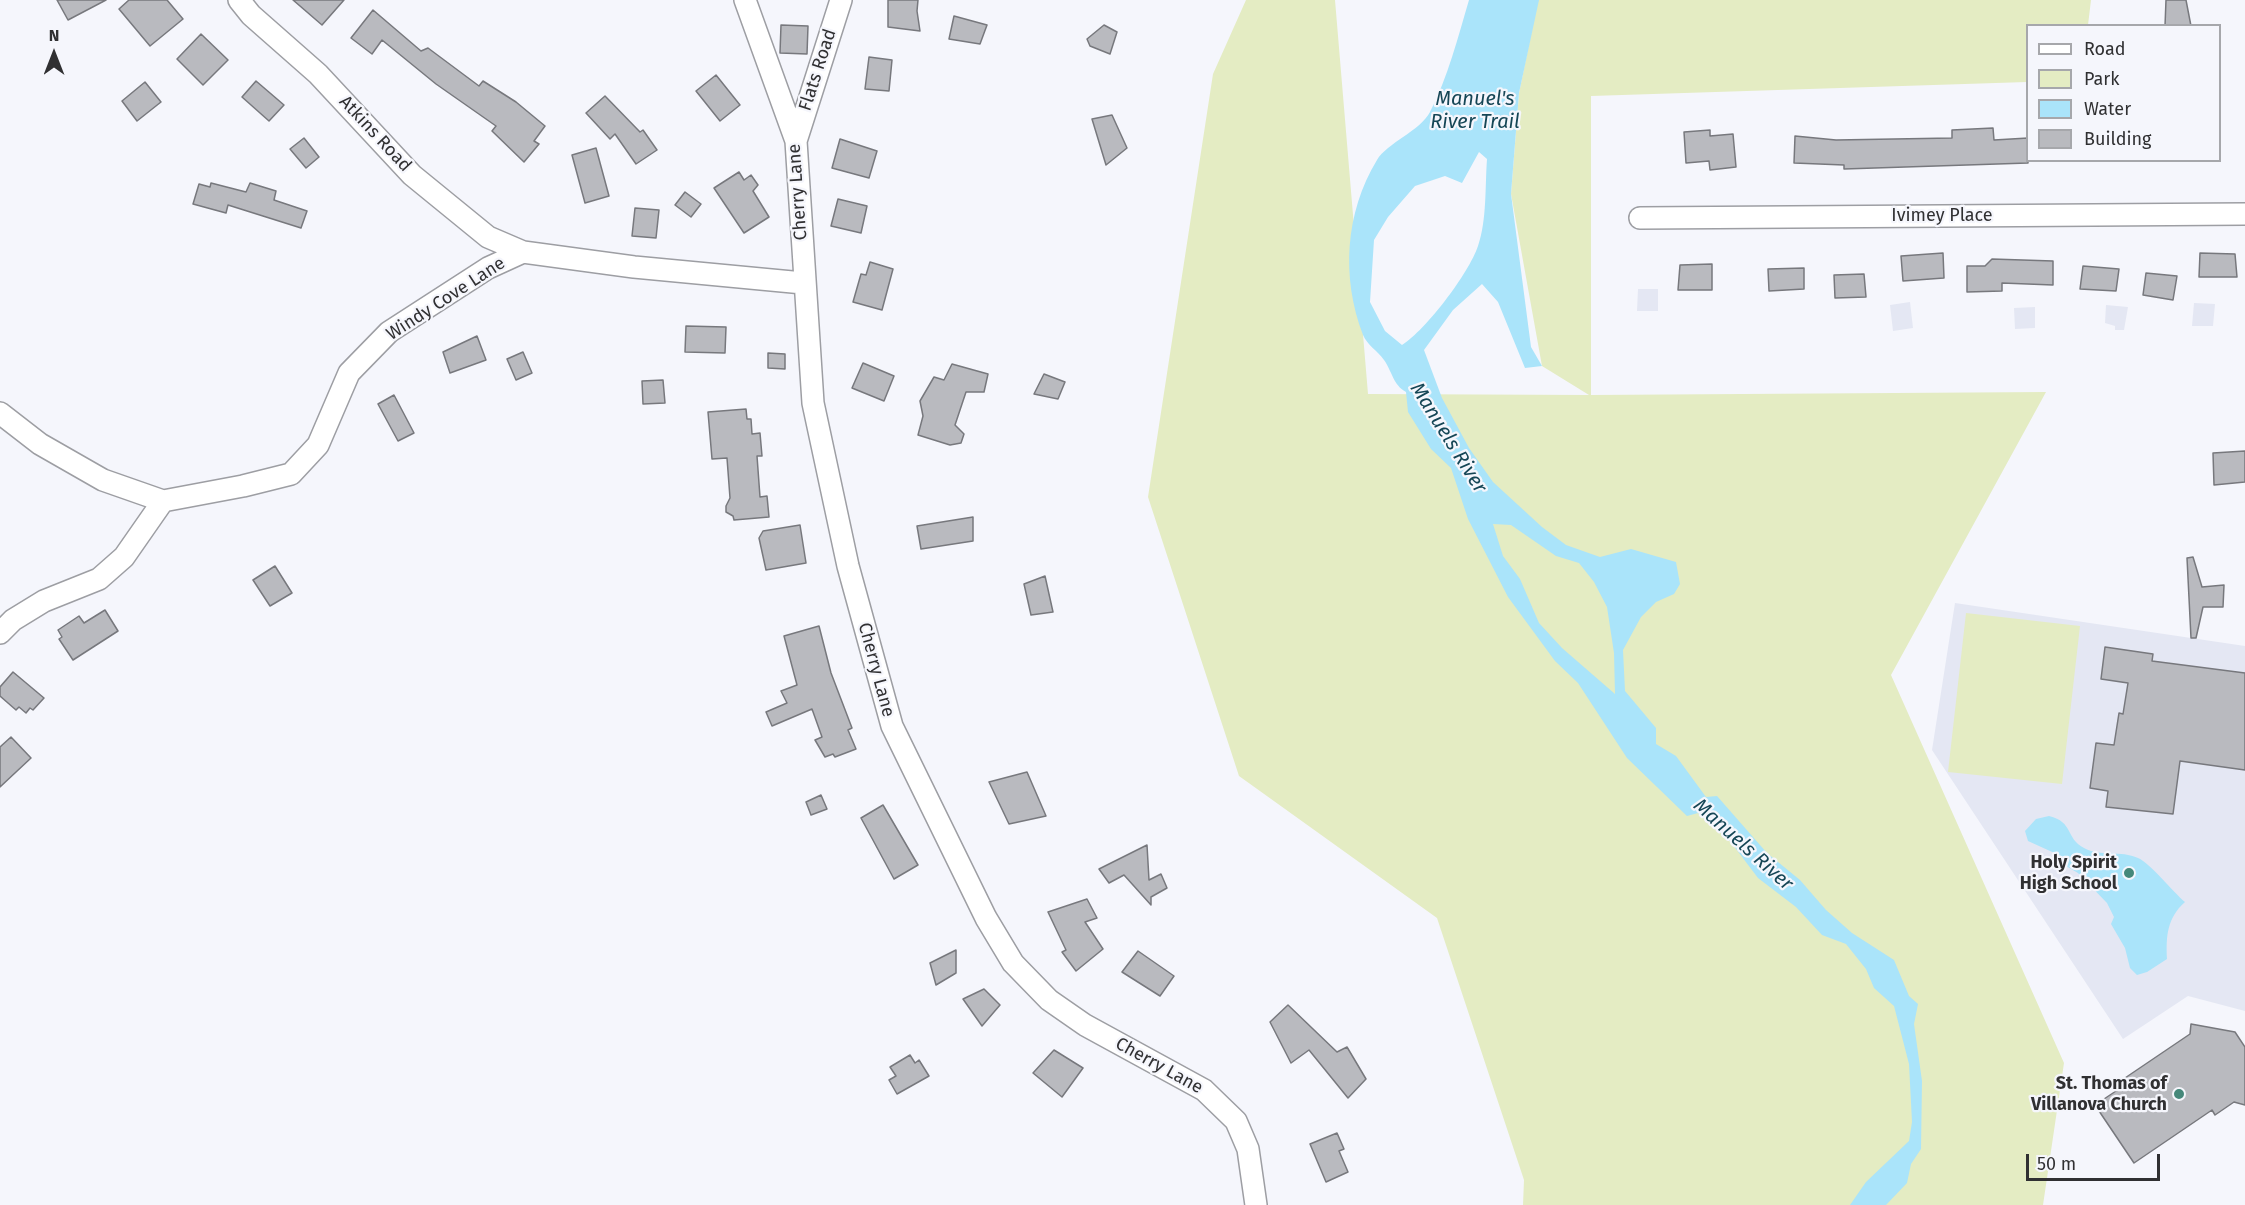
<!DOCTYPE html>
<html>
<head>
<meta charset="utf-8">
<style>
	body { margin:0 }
	#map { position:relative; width:2245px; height:1205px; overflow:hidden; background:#f5f6fc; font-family:"Fira Sans",sans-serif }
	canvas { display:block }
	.legend { position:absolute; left:2026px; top:24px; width:195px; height:138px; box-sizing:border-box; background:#f5f6fc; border:2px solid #a6a7ab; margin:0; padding:8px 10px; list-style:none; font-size:18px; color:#303032 }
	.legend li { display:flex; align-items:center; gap:12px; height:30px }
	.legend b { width:30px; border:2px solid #a6a7ab }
	.north { position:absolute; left:24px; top:24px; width:60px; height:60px; -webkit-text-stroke:4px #f5f6fc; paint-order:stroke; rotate:0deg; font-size:16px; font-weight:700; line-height:24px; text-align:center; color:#303032 }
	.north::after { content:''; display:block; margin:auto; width:21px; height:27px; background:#303032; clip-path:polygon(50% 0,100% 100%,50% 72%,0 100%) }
	.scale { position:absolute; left:2026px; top:1154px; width:134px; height:27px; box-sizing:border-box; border:3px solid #303032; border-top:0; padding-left:8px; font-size:18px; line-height:21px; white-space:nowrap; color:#303032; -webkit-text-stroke:4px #f5f6fc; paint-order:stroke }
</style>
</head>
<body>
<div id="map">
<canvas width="2245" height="1205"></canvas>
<ul class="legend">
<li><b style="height:8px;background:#fff"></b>Road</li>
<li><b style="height:16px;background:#e4ecc3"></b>Park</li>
<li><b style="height:16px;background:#aae4fa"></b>Water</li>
<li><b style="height:16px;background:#b9babf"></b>Building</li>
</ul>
<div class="north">N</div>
<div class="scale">50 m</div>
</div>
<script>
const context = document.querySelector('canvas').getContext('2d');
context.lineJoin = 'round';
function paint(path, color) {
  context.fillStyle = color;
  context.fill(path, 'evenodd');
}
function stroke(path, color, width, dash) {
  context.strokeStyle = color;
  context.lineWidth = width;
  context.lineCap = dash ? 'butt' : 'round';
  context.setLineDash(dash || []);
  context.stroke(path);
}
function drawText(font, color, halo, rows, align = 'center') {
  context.font = font + ' "Fira Sans",sans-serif';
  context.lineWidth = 4.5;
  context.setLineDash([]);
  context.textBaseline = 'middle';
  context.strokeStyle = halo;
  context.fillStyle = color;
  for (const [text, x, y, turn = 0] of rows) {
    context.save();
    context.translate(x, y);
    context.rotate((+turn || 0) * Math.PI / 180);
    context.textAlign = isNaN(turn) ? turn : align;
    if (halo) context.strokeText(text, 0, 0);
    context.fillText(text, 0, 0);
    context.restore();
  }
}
paint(new Path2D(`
	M1638 289H1658V311H1637Z
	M1910 302 1913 328 1893 331 1890 305Z
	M2194 303 2215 304 2213 326H2192Z
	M2106 305 2128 307 2124 330H2115V326L2105 323Z
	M2035 307V328L2015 329 2014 308Z
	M1955 603 2245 646V1011L2188 996 2123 1039 1932 750Z`), '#e4e7f3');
paint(new Path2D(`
	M1246 0H1335L1368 394 1589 395 1542 366 1511 194 1519 93 1538 0H2091L2088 25 2028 26 2027 82 1591 96V395L2046 392 1891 675 2064 1063 2043 1205H1523L1524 1180 1437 918 1239 776 1148 497 1213 74Z
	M1966 613 2080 626 2062 784 1948 772Z`), '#e4ecc3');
paint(new Path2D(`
	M1469 0H1539L1519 93 1511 194 1531 347 1542 366 1525 368 1498 302 1482 284 1453 310 1424 350 1442 398 1469 448 1493 482 1542 527 1566 545 1600 557 1631 549 1676 562 1680 584 1674 594 1656 602 1641 617 1623 650 1625 691 1656 728V744L1676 756 1706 797 1717 796 1767 853 1800 880 1826 910 1852 933 1894 960 1909 996 1918 1004 1914 1024 1922 1081 1921 1149 1911 1164 1907 1183 1886 1205H1850L1866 1182 1909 1141 1912 1122 1909 1064 1894 1006 1874 988 1866 969 1846 944 1822 935 1796 907 1758 878 1730 841 1698 813 1687 816 1627 758 1578 683 1555 661 1508 597 1468 519 1451 468 1431 449 1408 412 1406 392C1393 385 1392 371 1384 360 1378 351 1367 345 1363 335 1341 277 1345 213 1377 160 1387 143 1420 131 1430 112 1448 77 1458 37 1469 0ZM1479 152 1487 159C1485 186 1487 220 1478 246 1469 273 1426 330 1402 345L1385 331 1370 302 1374 240 1388 217 1415 186 1445 176 1462 183ZM1493 524 1511 525 1556 556 1579 563 1594 582 1607 607 1614 653 1615 694 1562 648 1539 623 1520 579 1503 556Z
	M2049 816C2074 822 2065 838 2084 848 2100 857 2121 850 2138 858 2149 862 2173 892 2185 902 2167 918 2166 936 2167 959L2147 972 2137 975 2130 968 2125 948 2111 924 2114 917 2107 903 2078 873 2066 866 2061 856 2028 841 2025 831 2036 819Z`), '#aae4fa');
const building = new Path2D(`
	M57 0H106L68 20Z
	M129 0H167L183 19 150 46 119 9Z
	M293 0H344L322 25Z
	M888 0H918L917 11 920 31 888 27Z
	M2166 0H2186L2191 26H2165Z
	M373 10 421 51 428 48 479 86 483 81 516 102 545 126 534 141 539 144 524 162 492 131 496 126 436 84 382 40 372 54 351 38Z
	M954 16 987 25 980 44 949 39Z
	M781 25 808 26 807 54 780 53Z
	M1104 25 1117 32 1110 54 1090 46 1087 39Z
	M201 34 228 60 203 85 177 59Z
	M869 57 892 60 889 91 865 89Z
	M716 75 740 105 720 121 696 91Z
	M256 81 284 105 269 121 242 97Z
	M145 82 161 102 137 121 122 101Z
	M605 96 640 132 643 130 657 150 636 164 615 134 610 139 586 113Z
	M1112 115 1127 148 1106 165 1092 119Z
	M1993 128 1994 140 2028 138V163L1844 169V165L1794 163 1795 136 1836 140 1952 138V130Z
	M1710 130V136L1733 134 1736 167 1710 170 1709 161 1686 163 1684 132Z
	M304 138 319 157 306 168 290 149Z
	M840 139 877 151 869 178 832 168Z
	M596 148 609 196 585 203 572 155Z
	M739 172 744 180 751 175 758 185 753 191 769 217 744 233 714 188Z
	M211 183 246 192 250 183 276 191 274 200 307 211 301 228 228 205 226 213 193 204 199 184 210 187Z
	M685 192 701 204 691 217 675 205Z
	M838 199 867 206 861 233 831 226Z
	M635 208 659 210 656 238 632 236Z
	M1943 253 1944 278 1903 281 1901 256Z
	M2200 253 2235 254 2237 277H2199Z
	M1992 259 2053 261V285L2002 283V291L1967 292V266H1985Z
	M870 262 893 269 882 310 853 302 861 274 866 275Z
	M1712 264V290H1678L1680 265Z
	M2083 266 2119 269 2116 291 2080 289Z
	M1804 268V289L1769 291 1768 269Z
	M2146 273 2177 276 2173 300 2143 295Z
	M1864 274 1866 297 1835 298 1834 275Z
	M686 326 726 327 725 353 685 352Z
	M477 336 486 360 450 373 443 352Z
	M523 352 532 373 516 380 507 359Z
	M768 353 785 354V369L768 368Z
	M863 363 894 376 884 401 852 388Z
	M952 364 988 374 984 392H966L955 425 964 434 961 443 950 445 918 435 923 416 920 401 934 377 944 380Z
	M1044 374 1065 382 1058 399 1034 394Z
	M663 380 665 403 643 404 642 381Z
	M394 395 414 433 398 441 378 404Z
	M746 409 747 419H751L752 434 760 433 762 456H757L760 497 767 496 769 517 734 520 733 516 726 512V506L730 498 727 458 712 459 708 412Z
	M2245 451V482L2214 485 2213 453Z
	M973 517V541L921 549 917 526Z
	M800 525 806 563 766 570 759 538 763 531Z
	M2193 557 2202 587 2224 585 2223 607H2203L2196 638H2191L2187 558Z
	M275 566 292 593 270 606 253 580Z
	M1045 576 1053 612 1031 615 1024 584Z
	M105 610 118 631 73 660 59 639 62 637 58 630 79 616 84 623Z
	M819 626 831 673 852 728 848 730 856 749 835 757 833 754 825 757 815 740 822 737 812 709 772 726 766 712 787 703 781 691 797 685 784 636Z
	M2105 647 2153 654 2152 661 2245 673V770L2180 761 2173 814 2106 807 2108 791 2090 788 2096 743 2114 745 2119 713 2123 714 2128 683 2101 679Z
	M13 672 44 698 33 710 30 708 26 713 19 707 16 710 0 696V687Z
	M11 737 31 758 0 787V747Z
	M1027 772 1046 816 1009 824 989 782Z
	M821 795 827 809 811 815 806 802Z
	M883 805 918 865 894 879 861 818Z
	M1147 845 1149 880 1161 874 1167 888 1151 897V905L1124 875 1109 883 1099 869Z
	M1087 899 1097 918 1085 922 1103 949 1076 971 1062 952 1066 950 1048 912Z
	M956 950V973L936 985 930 963Z
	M1138 951 1174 976 1160 996 1122 972Z
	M984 989 1000 1005 982 1026 963 999Z
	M1288 1005 1337 1052 1347 1047 1366 1079 1348 1098 1309 1050 1291 1063 1270 1022Z
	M2191 1024 2235 1032 2245 1047V1105L2234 1102 2215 1115 2212 1110 2134 1163 2095 1105 2125 1085 2122 1080 2190 1034Z
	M1054 1050 1083 1068 1062 1097 1033 1073Z
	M910 1055 915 1063 919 1060 929 1076 897 1094 889 1080 896 1076 890 1067Z
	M1337 1133 1344 1149 1339 1151 1348 1172 1326 1182 1310 1144Z`);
paint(building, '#b9babf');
stroke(building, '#77787d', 1.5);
const street = new Path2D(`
	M239 0 251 15 318 74 412 175 488 237 523 252
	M745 0 796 141 813 403 848 566 892 726 986 918 1013 963 1049 1000 1085 1025 1204 1090 1236 1121 1248 1149 1256 1205
	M796 141 841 0
	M1640 218 2245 214
	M0 413 40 444 103 480 163 501
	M0 633 13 620 44 601 99 579 124 557 163 501 243 486 291 474 318 445 349 373 389 332 488 268 523 252 634 267 803 283`);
stroke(street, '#9d9ea3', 24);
stroke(street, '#fff', 21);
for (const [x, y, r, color] of [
	[2129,873,6,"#45887a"],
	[2179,1094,6,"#45887a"]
]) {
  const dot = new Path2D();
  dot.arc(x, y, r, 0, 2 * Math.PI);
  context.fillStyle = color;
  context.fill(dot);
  stroke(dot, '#f5f6fc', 2);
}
drawText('18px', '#303032', '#f5f6fc', [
	["Flats Road",818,70,-72],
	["Atkins Road",375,134,47],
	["Cherry Lane",798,192,-94],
	["Ivimey Place",1942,216],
	["Windy Cove Lane",446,299,-33],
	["Cherry Lane",876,670,75],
	["Cherry Lane",1159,1066,29]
]);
drawText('bold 18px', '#303032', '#f5f6fc', [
	["Holy Spirit",2117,863],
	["High School",2117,884],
	["St. Thomas of",2167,1084],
	["Villanova Church",2167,1105]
], 'right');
drawText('italic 20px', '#154656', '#f5f6fc', [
	["Manuel's",1475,99],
	["River Trail",1475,122],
	["Manuels River",1448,438,58],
	["Manuels River",1743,845,42]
]);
</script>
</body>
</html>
